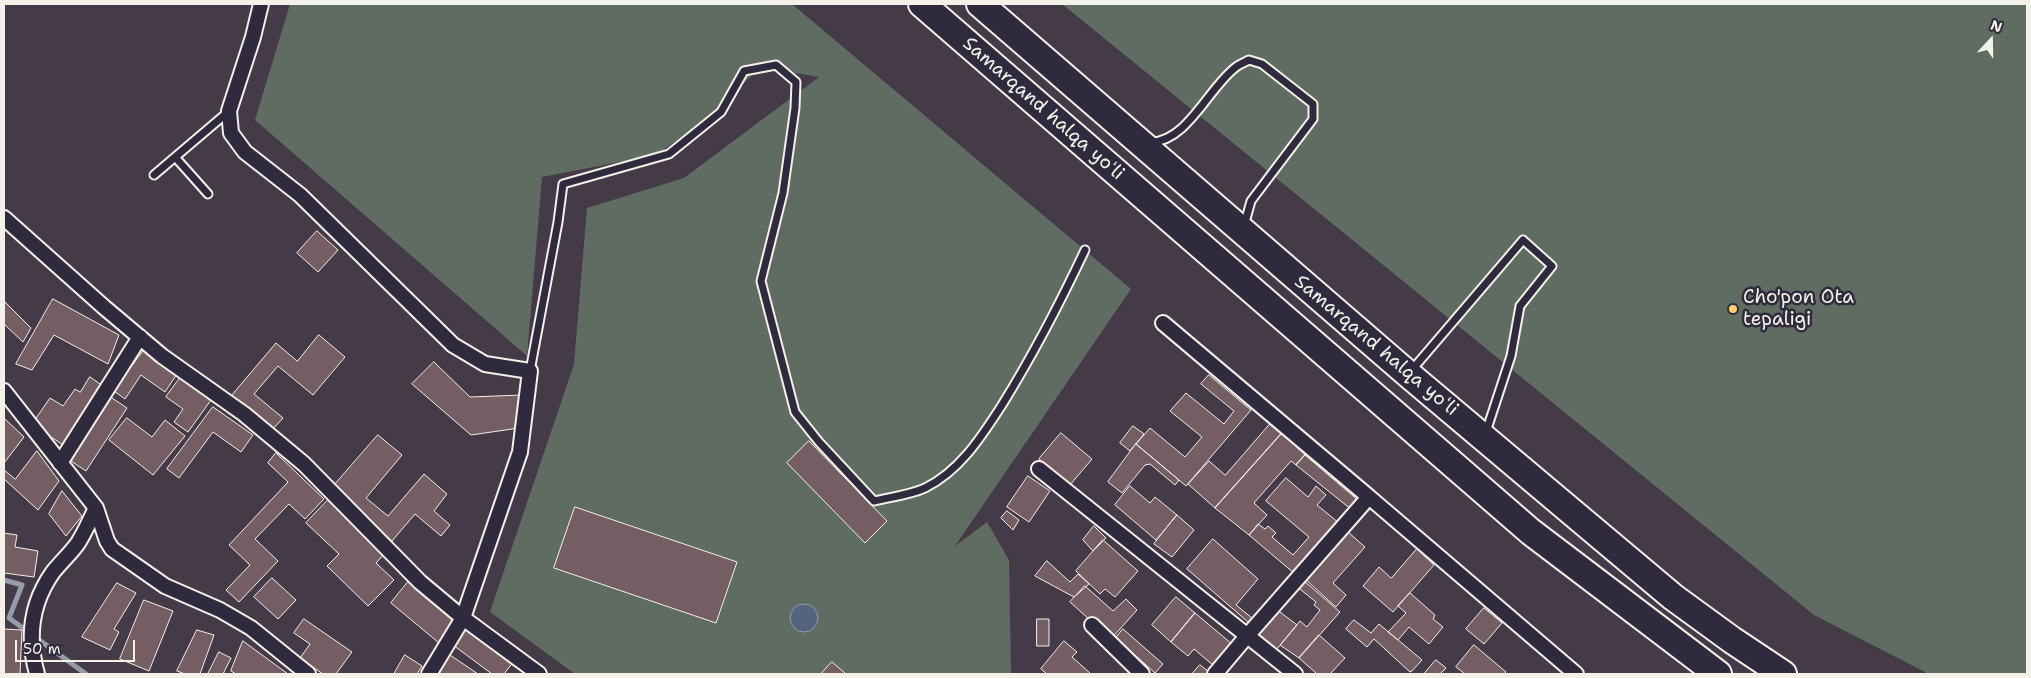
<!DOCTYPE html>
<html>
<head>
<meta charset="utf-8">
<style>
	body { margin:0 }
	#map { position:relative; width:2031px; height:678px; overflow:hidden; background:#443a48; font-family:"Shantell Sans",sans-serif }
	canvas { display:block }
	.frame { position:absolute; inset:0; border:5px solid #f4f1e8; pointer-events:none }
	.north { position:absolute; left:1966px; top:15px; width:50px; height:50px; -webkit-text-stroke:4px #2f2a3d; paint-order:stroke; rotate:21deg; font-size:14px; font-weight:700; line-height:20px; text-align:center; color:#f4f1e8 }
	.north::after { content:''; display:block; margin:auto; width:18px; height:22px; background:#f4f1e8; clip-path:polygon(50% 0,100% 100%,50% 72%,0 100%) }
	.scale { position:absolute; left:15px; top:640px; width:120px; height:22px; box-sizing:border-box; border:2px solid #f4f1e8; border-top:0; padding-left:6px; font-size:15px; line-height:18px; white-space:nowrap; color:#f4f1e8; -webkit-text-stroke:4px #2f2a3d; paint-order:stroke }
</style>
</head>
<body>
<div id="map">
<canvas width="2031" height="678"></canvas>
<div class="frame"></div>
<div class="north">N</div>
<div class="scale">50 m</div>
</div>
<script>
const context = document.querySelector('canvas').getContext('2d');
context.lineJoin = 'round';
function paint(path, color) {
  context.fillStyle = color;
  context.fill(path, 'evenodd');
}
function stroke(path, color, width, dash) {
  context.strokeStyle = color;
  context.lineWidth = width;
  context.lineCap = dash ? 'butt' : 'round';
  context.setLineDash(dash || []);
  context.stroke(path);
}
function drawText(font, color, halo, rows, align = 'center') {
  context.font = font + ' "Shantell Sans",sans-serif';
  context.lineWidth = 5;
  context.setLineDash([]);
  context.textBaseline = 'middle';
  context.strokeStyle = halo;
  context.fillStyle = color;
  for (const [text, x, y, turn = 0] of rows) {
    context.save();
    context.translate(x, y);
    context.rotate((+turn || 0) * Math.PI / 180);
    context.textAlign = isNaN(turn) ? turn : align;
    if (halo) context.strokeText(text, 0, 0);
    context.fillText(text, 0, 0);
    context.restore();
  }
}
paint(new Path2D(`
	M290 4H792L1131 289 955 546 987 522 1009 560 1011 674H575L490 612 574 364 587 208 684 178 819 77 760 67 710 117 656 155 542 177 527 356 255 120Z
	M1062 4H2027V674H1929L1814 615Z`), '#5f6c62');
const water = new Path2D(`
	M790 618a14 14 0 1 1 28 0a14 14 0 1 1-28 0Z`);
paint(water, '#54647f');
stroke(water, '#949ca9', 1);
stroke(new Path2D(`
	M4 580 22 585 9 618 86 674`), '#949ca9', 5);
const building = new Path2D(`
	M317 231 338 250 318 272 297 253Z
	M53 299 119 335 108 364 54 335 32 370 16 364Z
	M5 302 31 328 23 342 4 324Z
	M319 335 345 357 313 395 278 366 254 394 283 418 272 430 231 396 276 343 297 361Z
	M144 350 177 374 165 392 141 375 125 399 114 391Z
	M434 362 470 397 522 395 519 428 471 435 412 384Z
	M1209 375 1251 410 1186 486 1136 444 1150 428 1185 457 1202 437 1170 411 1186 393 1224 424 1234 411 1201 384Z
	M90 377 103 386 63 445 32 424 50 398 63 406 75 389 80 392Z
	M180 378 211 400 188 432 174 422 183 409 166 397Z
	M109 396 127 408 86 471 68 459Z
	M213 407 253 435 241 452 213 432 179 478 167 469Z
	M127 418 152 437 165 420 185 436 153 475 109 440Z
	M5 419 24 437 4 463V420Z
	M1271 423 1282 433 1215 508 1188 484 1209 461 1225 475Z
	M1133 426 1144 434 1130 451 1120 443Z
	M1061 433 1092 459 1070 485 1039 459Z
	M1282 433 1305 455 1296 465 1291 461 1254 503 1267 515 1249 535 1215 508Z
	M378 435 402 455 366 498 388 516 424 474 447 494 434 511 450 525 441 536 415 514 392 541 331 489Z
	M809 441 887 521 865 543 787 463Z
	M1136 444 1179 480 1175 485 1150 464 1145 465 1122 493 1108 482Z
	M37 451 59 481 38 510 4 479V470L15 479Z
	M276 453 324 499 305 519 289 504 255 539 278 561 239 602 226 590 250 565 229 545 288 482 268 463Z
	M1305 455 1360 502 1352 510 1296 465Z
	M1028 476 1050 491 1029 522 1007 507Z
	M1286 478 1308 497 1316 486 1326 495 1317 505 1339 523 1295 574 1249 535 1258 524 1265 529 1268 526 1276 533 1272 537 1293 555 1309 537 1266 501Z
	M1130 486 1150 503 1155 497 1177 515 1156 540 1115 505Z
	M62 491 82 516 66 536 49 514Z
	M330 498 386 552 376 563 394 580 368 606 327 566 339 554 306 523Z
	M575 507 737 562 716 623 554 568Z
	M1007 511 1019 520 1013 530 1001 518Z
	M1177 515 1194 530 1172 557 1154 544Z
	M1094 526 1106 538 1093 551 1083 540Z
	M1348 532 1365 547 1333 583 1346 595 1336 607 1305 579Z
	M4 533 17 535 15 547 38 551 34 577 4 573Z
	M1213 539 1258 579 1236 605 1252 618 1248 622 1187 569Z
	M1103 540 1138 571 1115 597 1105 589 1100 594 1076 571Z
	M1417 549 1434 565 1393 612 1363 586 1379 567 1391 578Z
	M1047 561 1070 582 1078 574 1089 584 1074 597 1035 576Z
	M272 578 296 600 278 619 254 597Z
	M1303 580 1340 612 1299 658 1280 645 1300 621 1307 627 1320 610 1314 605 1316 602 1296 586Z
	M408 582 457 621 439 643 391 603Z
	M117 583 136 593 114 629 119 632 110 650 82 637Z
	M1085 586 1113 611 1126 599 1137 610 1111 639 1070 602Z
	M1410 593 1435 615 1433 619 1443 627 1429 644 1409 627 1398 640 1388 632 1406 613 1398 606Z
	M1176 597 1195 613 1171 642 1152 625Z
	M144 600 173 611 149 671 120 659Z
	M1484 608 1502 623 1484 644 1466 629Z
	M1276 609 1297 625 1277 649 1256 632Z
	M1195 613 1232 644 1214 666 1194 649 1188 656 1171 642Z
	M304 619 352 652 336 674H323L300 658 310 644 294 633Z
	M1037 619H1049V646H1037Z
	M1354 620 1371 633 1379 624 1422 660 1412 671 1410 672 1374 639 1367 647 1346 629Z
	M468 625 514 661 504 674H492L453 645Z
	M4 629 22 630 20 674H4Z
	M1123 629 1163 664 1155 673 1116 638Z
	M197 630 214 635 200 674H185L177 671Z
	M1319 635 1345 658 1330 674H1317L1299 658Z
	M243 641 288 674H236L231 671Z
	M1064 641 1077 652 1072 657 1091 674H1047L1041 669Z
	M1474 645 1506 672 1504 674H1465L1456 667Z
	M219 652 231 658 223 674H208Z
	M405 655 422 666 417 674H394Z
	M450 655 478 674H437Z
	M1436 660 1446 668 1440 674H1424Z
	M832 662 846 674H821Z
	M1200 665 1209 672 1207 674H1192Z`);
paint(building, '#755e63');
stroke(building, '#f4f1e8', 1);
const lane = new Path2D(`
	M1151 142C1187 142 1209 87 1236 67 1240 64 1245 62 1249 60L1262 64 1313 104V119L1251 201 1244 226
	M175 157 208 194
	M154 175 228 112
	M530 371 558 222 563 184 669 154 721 112 744 71 776 65 796 82 795 108 783 193 761 281 795 412 819 442 874 501C890 497 910 495 925 488 960 471 982 436 1002 405 1033 355 1060 303 1085 250
	M1411 371 1523 240 1552 266 1520 306 1511 356 1486 432`);
const street = new Path2D(`
	M261 4 253 37 229 111 231 133 245 152 300 195 453 345 485 364 530 371 520 452 463 618 539 674
	M4 218 105 308 162 356 244 414 304 464 420 582 463 618 429 674
	M1163 323 1369 497
	M4 391 96 508 107 541 112 549 165 586 220 610 251 628 308 674
	M60 463 140 337
	M1039 469 1295 674
	M1092 625 1142 674
	M37 674C27 638 31 603 53 572 61 562 71 553 78 543 85 532 90 520 96 508
	M1215 674 1247 636 1369 497 1576 674`);
const highway = new Path2D(`
	M922 4 1531 532 1718 674
	M980 4 1408 374 1560 502 1673 597 1732 640 1783 674`);
stroke(lane, '#f4f1e8', 11);
stroke(street, '#f4f1e8', 18);
stroke(highway, '#f4f1e8', 30);
stroke(lane, '#2f2a3d', 7);
stroke(street, '#2f2a3d', 14);
stroke(highway, '#2f2a3d', 26);
for (const [x, y, r, color] of [
	[1733,309,5,"#ffd166"]
]) {
  const dot = new Path2D();
  dot.arc(x, y, r, 0, 2 * Math.PI);
  context.fillStyle = color;
  context.fill(dot);
  stroke(dot, '#2f2a3d', 2);
}
drawText('19px', '#f4f1e8', '#2f2a3d', [
	["Samarqand halqa yoʻli",1043,109,41],
	["Samarqand halqa yoʻli",1376,346,40]
]);
drawText('19px', '#f4f1e8', '#2f2a3d', [
	["Cho'pon Ota",1743,298],
	["tepaligi",1743,320]
], 'left');
</script>
</body>
</html>
